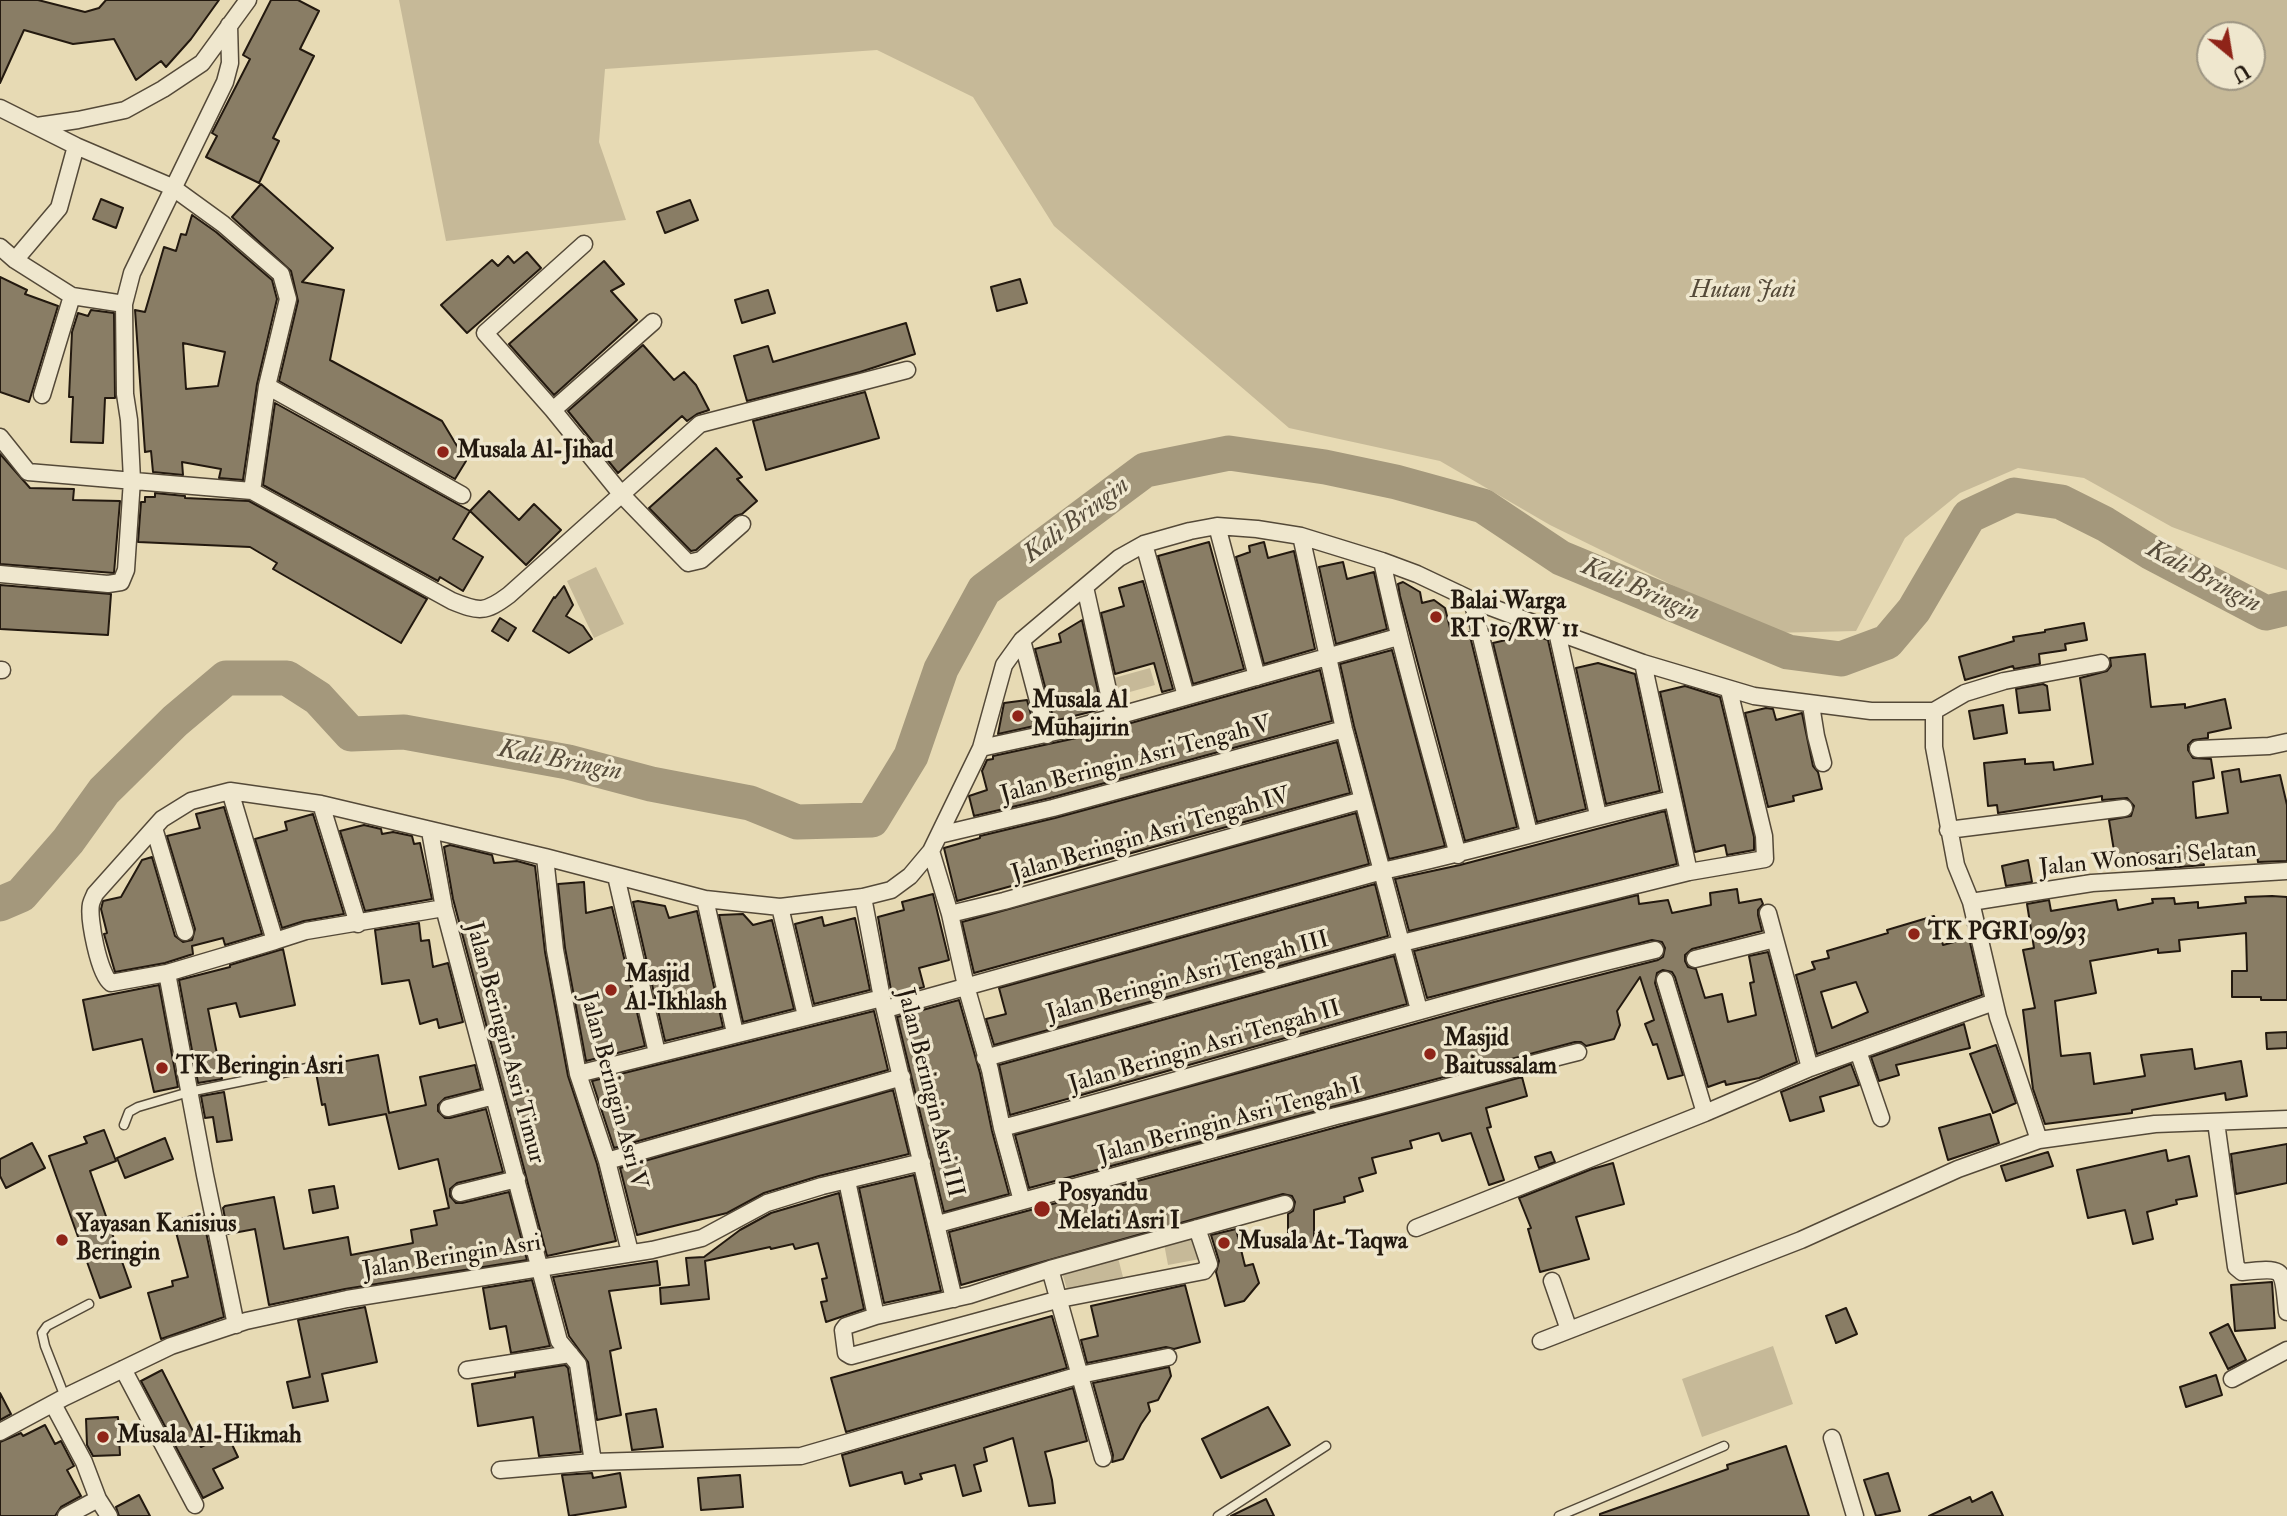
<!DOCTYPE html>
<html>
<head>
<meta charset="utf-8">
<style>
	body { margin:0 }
	#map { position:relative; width:2287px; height:1516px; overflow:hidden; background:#e7dab4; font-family:"IM FELL Double Pica",serif }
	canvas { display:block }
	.north { position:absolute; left:2196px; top:21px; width:70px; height:70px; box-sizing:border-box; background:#efe7ce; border:2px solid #9d9582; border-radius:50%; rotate:150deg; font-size:19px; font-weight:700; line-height:28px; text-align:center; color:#23190f }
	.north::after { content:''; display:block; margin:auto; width:24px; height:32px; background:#8f2418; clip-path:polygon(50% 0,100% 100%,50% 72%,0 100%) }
</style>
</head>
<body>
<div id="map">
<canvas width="2287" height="1516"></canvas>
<div class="north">U</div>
</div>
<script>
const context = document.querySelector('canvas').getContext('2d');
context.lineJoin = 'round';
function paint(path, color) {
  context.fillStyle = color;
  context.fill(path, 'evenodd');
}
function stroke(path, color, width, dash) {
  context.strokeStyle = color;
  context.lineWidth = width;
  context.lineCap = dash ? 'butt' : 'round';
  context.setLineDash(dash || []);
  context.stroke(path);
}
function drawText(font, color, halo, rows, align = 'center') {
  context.font = font + ' "IM FELL Double Pica",serif';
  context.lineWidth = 7;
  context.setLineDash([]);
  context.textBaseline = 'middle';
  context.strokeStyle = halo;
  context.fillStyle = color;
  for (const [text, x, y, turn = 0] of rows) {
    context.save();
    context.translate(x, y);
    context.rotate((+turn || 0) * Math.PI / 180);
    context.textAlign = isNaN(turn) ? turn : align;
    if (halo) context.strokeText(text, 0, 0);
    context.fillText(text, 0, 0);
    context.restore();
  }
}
paint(new Path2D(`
	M399 0H2287V570L2172 527 2084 478 2018 468 1960 493 1905 538 1856 631 1770 633 1550 525 1440 461 1289 428 1054 226 973 97 877 50 605 69 599 142 626 220 446 241ZM2210 35H2252V77H2210Z
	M596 567 624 624 594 638 567 581Z
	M1150 668 1155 685 1119 695 1114 678Z
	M1195 1231 1200 1259 1168 1265 1163 1238Z
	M1117 1254 1123 1277 1068 1293 1061 1269Z
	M1773 1346 1793 1404 1702 1437 1682 1379Z`), '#c6b998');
stroke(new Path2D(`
	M0 904 21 895 68 841 104 791 175 721 226 678H287L318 698 351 734 404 732 568 762 651 784 750 803 797 822 872 820 911 756 941 669 984 590 1145 470 1229 453 1325 467 1396 482 1483 506 1561 558 1788 652 1841 659 1887 642 1914 610 1969 516 2014 495 2061 502 2105 524 2150 552 2266 613 2287 608`), '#a4987c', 35);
const building = new Path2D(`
	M0 0H38L85 12 99 8 106 0H219L191 39 166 67 161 61 136 80 114 39 73 44 24 30 0 83Z
	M271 0H298L319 11 300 49 314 56 273 138 279 141 259 183 206 157 217 136 212 133 250 59 243 55Z
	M261 184 333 248 302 282 344 290 330 360 442 421 466 461 455 479 279 381 298 301 291 271 232 217Z
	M101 199 123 208 116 228 93 219Z
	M690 200 698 220 665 233 657 212Z
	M192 215 216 232 272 280 277 299 257 384 243 480 219 478 221 469 182 462 183 475 153 472 151 451 145 452 135 310 145 312 164 247 176 251 181 234 186 235ZM183 343 225 352 218 386 186 389Z
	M527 252 541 268 467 333 441 305 492 260 498 266 508 256 514 263Z
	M604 261 624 284 611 291 637 320 554 395 509 344Z
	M0 277 27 290 25 294 58 306 29 402 0 392Z
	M1020 279 1027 303 997 311 991 287Z
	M768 290 775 313 742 323 735 300Z
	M91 310 114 313 115 398H105L103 443 71 442 73 397H69L72 332 78 313 88 316Z
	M906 323 915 354 860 372 747 401 734 356 768 346 773 362Z
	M643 345 674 380 684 372 696 385 709 410 697 414 687 421 682 416 618 473 568 411Z
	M865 392 879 438 766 470 753 421Z
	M275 403 470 511 453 539 483 557 463 591 440 577 438 581 263 485Z
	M716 448 742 477 737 479 757 501 742 514 735 516 696 550 691 551 649 508Z
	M0 454 30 488 74 489 73 500 120 501 114 573 0 564Z
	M489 491 519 520 534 504 561 530 526 565 470 511Z
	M155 493 185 496V498L249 501 427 599 401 643 273 569 277 563 250 547 138 542 141 502H145V497H155Z
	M1209 542 1244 669 1193 684 1158 556Z
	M1264 542 1268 558 1294 551 1315 649 1264 664 1236 557 1250 552 1249 546Z
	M1343 562 1347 579 1374 572 1387 629 1336 644 1319 567Z
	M1143 581 1173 689 1162 692 1154 663 1115 674 1101 613 1124 606 1119 588Z
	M1403 582 1420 592 1422 603 1434 600 1445 608 1452 636 1469 632 1517 827 1465 841 1400 596 1398 584Z
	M0 585 111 594 108 635 0 629Z
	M564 586 573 605 566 616 583 626 592 639 569 653 533 631 554 597 555 598Z
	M500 618 516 628 508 641 492 631Z
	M1082 620 1102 709 1054 721 1035 649 1061 642 1059 634Z
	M2084 623 2087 640 2065 644 2066 650 2039 654 2040 664 2014 669 2013 666 1965 680 1959 657 2014 641 2013 637 2045 632V630Z
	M1532 634 1548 640 1586 809 1537 822 1493 643Z
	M1392 650 1445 846 1389 859 1354 726 1340 664Z
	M2145 654 2151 707 2185 704V708L2225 699 2231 728 2208 733V738L2193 740 2188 745V750L2193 758 2211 759 2214 778 2193 782 2196 818 2228 813 2222 772 2239 769 2241 782 2280 775 2287 805V861L2258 862 2256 849 2203 857 2204 865 2156 869 2155 860 2142 863 2140 853 2115 857 2109 820 2131 816 2134 806 2127 798 2102 800V796L1998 813 1997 805 1988 806 1984 763 2025 759V764L2053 762 2054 770 2093 764 2080 678 2107 671 2111 666 2110 658Z
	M1598 663 1635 674 1660 791 1606 804 1576 668Z
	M1320 670 1332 721 1050 798 974 816 969 796 987 790 982 771 987 760 993 759V756L1081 737Z
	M2043 684 2047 686 2050 710 2019 713 2016 689Z
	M1685 686 1720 697 1754 837V850L1727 855 1725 845 1695 852 1660 692Z
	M1027 700 1034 726 998 734 1004 703Z
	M2003 705 2007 733 1974 739 1969 711Z
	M1766 708 1773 709 1776 720 1802 713 1813 766 1818 772 1822 789 1793 796 1794 801 1768 807 1745 713Z
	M1337 742 1350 793 957 901 944 848 980 838V836L1055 818Z
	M224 807 262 934 225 945 223 938 192 946 193 954 165 963 115 972 104 934 107 933 101 909 103 901 121 897 142 860 152 857 175 936 183 942 192 940 195 929 167 836 200 828 196 814Z
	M1665 811 1677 864 1409 931 1395 879 1460 865Z
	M1356 813 1369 864 974 973 962 922Z
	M313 814 344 914 304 921 282 928 255 839 287 830 285 822Z
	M364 825 381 829 382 834 393 832 412 836 414 844 420 843 432 899 365 911 340 831Z
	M450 845 492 855 494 863 517 861 535 866 545 952 568 1076 597 1164 616 1241 547 1256 453 899 444 847Z
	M2028 860 2032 882 2006 886 2002 866Z
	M584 882 586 913 612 907 645 1046 586 1061 565 948 558 884Z
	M1375 884 1388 936 994 1045 986 1019 1006 1014 999 988Z
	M1737 889 1739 903 1761 899 1763 904 1758 910V915L1762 931 1692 949 1685 955V961L1688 967 1696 969 1705 998 1722 994 1728 1022 1756 1015 1750 983 1754 982 1749 956 1768 952 1797 1062 1759 1078 1726 1085 1725 1081 1708 1087 1675 977 1672 972 1663 970 1657 973 1655 983 1683 1075 1668 1079 1657 1044 1653 1045 1645 1024 1654 1020 1640 977 1617 1011 1620 1025 1614 1039 1586 1046 1581 1042H1575L1545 1050 1029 1188 1015 1135 1494 1002 1658 960 1663 957 1665 948 1662 942 1652 940 1427 998 1414 951 1638 895 1639 904 1668 900 1672 913 1711 905 1710 893Z
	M933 894 949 960 919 968 924 987 892 996 878 917 904 910 902 902Z
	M2272 896 2287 897V1000H2261V997H2232V971H2247L2246 933 2179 940 2180 951 2158 953V949L2090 961 2096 993 2055 1001 2061 1056 2090 1053 2094 1084 2145 1076 2141 1055 2192 1049 2195 1069 2241 1061 2247 1096 2226 1100 2225 1093 2132 1110V1113L2045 1124 2033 1089 2023 1010 2035 1008 2023 950 2034 948 2027 904 2049 900 2051 911 2116 900 2118 910 2153 903 2152 899 2174 898 2175 904 2198 902V908L2246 903 2245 897Z
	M638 901 665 906 669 918 697 911 723 1027 665 1041 633 902Z
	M743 914 753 925 772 920 794 1009 743 1022 719 915Z
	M1934 916 1943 945 1969 938 1982 995 1817 1054 1796 975 1815 969 1812 962 1829 958 1827 951 1888 933 1887 930ZM1856 982 1868 1012 1832 1028 1821 992Z
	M822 917 824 926 855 918 870 990 814 1004 795 924Z
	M419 923 421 941 429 940 433 967 448 963 463 1022 439 1028 437 1019 420 1024 409 980 382 984 375 930Z
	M283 949 295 1005 240 1017 236 1003 208 1009 222 1079 198 1083 179 980 230 967V965Z
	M1394 956 1407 1004 1010 1115 999 1065Z
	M159 985 178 1087 154 1092 142 1039 93 1050 83 1000Z
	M959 1000 980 1073 992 1131 1009 1194 944 1212 897 1017Z
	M874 1011 888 1070 614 1148 592 1081Z
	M1964 1024 1970 1048 1896 1065 1899 1075 1879 1081 1871 1057Z
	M2287 1032V1048L2267 1049 2266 1033Z
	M1996 1045 2016 1103 1993 1113 1970 1054Z
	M378 1055 389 1113 426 1105 420 1077 475 1065 481 1089 445 1098 438 1105V1111L445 1118H450L486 1109 503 1172 457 1183 450 1189V1196L456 1203H462L509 1192 527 1260 345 1289 269 1305 255 1229 228 1234 223 1208 225 1206 274 1197 284 1249 348 1237 351 1255 413 1243 411 1230 437 1225 434 1211 449 1208 438 1159 399 1169 386 1114 329 1125 325 1104 322 1105 315 1067Z
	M1851 1064 1859 1085 1820 1097 1824 1111 1790 1121 1781 1092Z
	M1522 1077 1527 1096 1486 1108 1491 1127 1487 1128 1504 1180 1489 1185 1471 1133 1442 1141 1439 1133 1410 1141 1412 1148 1372 1158 1376 1173 1359 1178 1363 1191 1344 1197 1345 1202 1314 1210V1245H1288V1214L1293 1211 1295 1202 1292 1196 1283 1194 961 1285 949 1232Z
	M893 1090 909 1154 819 1176 764 1193 727 1213 637 1235 620 1168Z
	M224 1092 232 1140 217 1142 213 1117 205 1118 201 1096Z
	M1990 1114 1999 1143 1948 1160 1939 1128Z
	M104 1130 116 1161 90 1171 131 1287 100 1298 49 1156 87 1143 84 1137Z
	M165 1138 173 1159 125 1178 117 1158Z
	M32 1143 45 1168 6 1188 0 1176V1159Z
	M2287 1144V1183L2236 1194 2231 1154Z
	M2166 1150 2168 1161 2189 1156 2197 1196 2176 1200 2177 1204 2147 1212 2153 1239 2133 1244 2125 1210 2088 1218 2077 1170Z
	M1551 1152 1555 1162 1539 1168 1535 1157Z
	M2048 1152 2053 1166 2006 1181 2001 1166Z
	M1613 1163 1624 1204 1576 1217 1589 1259 1540 1272 1528 1229 1531 1228 1519 1198 1592 1169Z
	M914 1175 941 1291 884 1303 859 1188Z
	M334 1186 338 1208 313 1213 309 1190Z
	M839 1193 864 1309 826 1322 821 1302 827 1301 822 1279 827 1278 818 1243 795 1249 793 1244 771 1249 770 1247 705 1261 709 1299 661 1304 660 1288 689 1285 686 1258 704 1257 740 1230 771 1213Z
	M202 1213 224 1317 161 1339 148 1293 173 1286 172 1281 188 1277 173 1221Z
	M1236 1229 1245 1266 1253 1264 1259 1283 1244 1301 1225 1306 1216 1272 1219 1261 1211 1235Z
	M657 1261 660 1285 609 1291 621 1348 610 1351 621 1415 597 1420 588 1362 569 1336 553 1277Z
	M532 1280 550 1346 511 1353 506 1326 490 1329 483 1288Z
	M2272 1282 2275 1328 2235 1331 2231 1285Z
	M1185 1285 1200 1342 1174 1349 1166 1347 1087 1363 1081 1340 1098 1336 1091 1306Z
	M365 1307 377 1362 322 1374 328 1401 293 1408 287 1382 310 1377 298 1320Z
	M1846 1308 1857 1334 1836 1343 1826 1316Z
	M1052 1316 1067 1368 846 1432 831 1378Z
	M2228 1324 2246 1360 2228 1369 2210 1333Z
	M565 1365 568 1368 581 1452 539 1456 533 1417 478 1426 472 1384 515 1377V1373Z
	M1169 1367 1171 1376 1158 1400 1148 1403 1150 1411 1141 1424 1123 1459 1112 1462 1113 1455 1093 1383Z
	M162 1370 201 1447 227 1434 238 1457 213 1469 223 1488 203 1498 141 1381Z
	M2216 1375 2222 1395 2186 1407 2180 1387Z
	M1073 1388 1087 1441 1045 1452 1052 1480 1055 1503 1029 1506 1013 1438 984 1448 987 1461 974 1465 981 1491 963 1496 955 1465 920 1474 922 1479 905 1484 902 1472 850 1486 842 1455Z
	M0 1393 11 1414 0 1420Z
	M1268 1407 1290 1445 1221 1478 1202 1439Z
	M656 1409 663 1447 632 1450 626 1414Z
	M118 1417 120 1455 93 1456 87 1445 86 1419Z
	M45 1425 55 1444 61 1441 74 1466 67 1470 81 1496 61 1507 55 1516H0V1442L21 1433 23 1436Z
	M1786 1446 1809 1516H1600V1514L1728 1469 1727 1465Z
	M592 1473 593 1478 620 1473 626 1507 569 1516 562 1475Z
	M1888 1473 1900 1511 1876 1516 1864 1480Z
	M740 1475 743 1507 701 1510 698 1478Z
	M1992 1492 2003 1516H1929L1970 1497 1972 1502Z
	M139 1495 150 1516H119L116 1507Z
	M1266 1499 1274 1516H1231Z`);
paint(building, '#897d65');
stroke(building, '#23190f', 2);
const lane = new Path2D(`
	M124 1125 129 1112 138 1107 189 1092 307 1068
	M65 1397 45 1346 42 1333 47 1326 89 1304
	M1218 1516 1326 1446
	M1559 1516 1724 1446`);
const street = new Path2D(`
	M0 108 76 146 172 187 223 224 281 274 288 299 267 386 252 491
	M37 126 78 120 125 110 163 89 202 63 248 0
	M584 244 485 333 553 410 622 495 688 563 701 560 742 524
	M0 247 15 260 72 296 124 304
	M15 260 59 208 76 146
	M267 386 462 495
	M42 395 72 296
	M553 410 653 322
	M0 437 28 472 252 491 452 601C479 612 485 613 509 595L700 424 907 370
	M1217 526 1257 677
	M1301 536 1344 729 1419 1010
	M1144 544 1186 696
	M1382 561C1403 660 1432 757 1458 855
	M0 574 108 584 121 582 126 570 132 480 129 420 125 394 124 304 132 273 225 82 230 63 229 25
	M1085 587 1114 717
	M1472 600 1529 833
	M1557 632 1598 815
	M1022 640 1047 735
	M1643 663 1689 872
	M0 670H2
	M1811 705 1816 736 1823 763
	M1934 711V747L1956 865 1971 902 1998 1017 2039 1140
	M981 748 1078 727 1398 637
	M2198 749 2269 746 2287 742
	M230 791 275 941 306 931 444 908
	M321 804 358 924
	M154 828 185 932
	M1948 830 2124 808
	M430 831 444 908 559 1341 578 1364 593 1462 801 1456 1080 1375 1168 1357
	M939 835 1053 808 1344 729
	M931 851 950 914 966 986 990 1070 1002 1128 1022 1201
	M545 857 555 950 578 1074 607 1161 630 1252
	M616 876 657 1053
	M863 897 882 998 954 1299
	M705 899 735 1033
	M1971 902 2092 883 2287 871
	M780 907 806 1016
	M1768 913 1810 1068
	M950 914 1004 901 1363 800
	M275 941 167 973 111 983C99 975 88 918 91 904 92 900 94 897 95 894L162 819 191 801 230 791 321 804 545 857 705 899 780 907 863 897 891 890 910 876 931 851 981 748 1004 665 1022 640 1119 558 1144 544 1190 531 1217 526 1257 529 1301 536 1382 561 1417 574 1472 600 1557 632 1643 663 1754 696 1871 711H1934L1965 693 2004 681 2101 663
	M1695 959 1775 939
	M167 973 205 1175 236 1325
	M1665 980 1705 1113
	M886 1009 1382 871C1480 850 1575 821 1672 799
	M1858 1051 1881 1118
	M985 1058 1402 943 1689 872 1765 859 1764 836 1729 690
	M578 1074 882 998
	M448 1108 494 1096
	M2216 1122 2236 1267 2242 1272C2287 1267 2282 1268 2287 1312
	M1002 1128C1220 1071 1435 1002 1655 950
	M607 1161 902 1077
	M847 1181 876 1316 846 1326 843 1330 846 1353 851 1356 1060 1299 1204 1271 1209 1264 1197 1228
	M460 1193 517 1179
	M938 1224 1336 1116C1417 1097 1497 1072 1578 1052
	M1416 1228 1705 1113 1810 1068 1994 1002
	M1050 1269 1103 1458
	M1552 1281 1569 1330
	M876 1316 970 1295 1050 1269 1285 1204
	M1541 1341 1801 1240 1958 1169 2039 1140 2155 1124 2287 1119
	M123 1369 195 1505
	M467 1370 570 1354
	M2232 1379 2287 1350
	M53 1404 84 1462 98 1499 109 1516
	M0 1432 65 1397 171 1346 246 1321 347 1299 652 1250 702 1238 767 1203 822 1186 922 1162
	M1832 1438 1855 1516
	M500 1470 593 1462
	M66 1516 98 1499`);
stroke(lane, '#544938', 11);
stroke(street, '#544938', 19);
stroke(lane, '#efe7ce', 8);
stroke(street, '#efe7ce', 16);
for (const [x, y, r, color] of [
	[443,452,7,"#8f2418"],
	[1436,617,7,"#8f2418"],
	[1018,716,7,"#8f2418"],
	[1914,934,7,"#8f2418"],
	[611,990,7,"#8f2418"],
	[1430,1054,7,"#8f2418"],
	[162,1068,7,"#8f2418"],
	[1042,1209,9,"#8f2418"],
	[62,1240,7,"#8f2418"],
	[1224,1243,7,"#8f2418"],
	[103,1437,7,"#8f2418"]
]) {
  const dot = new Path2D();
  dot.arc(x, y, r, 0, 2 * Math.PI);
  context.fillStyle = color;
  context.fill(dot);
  stroke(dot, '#efe7ce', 2.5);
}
drawText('italic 24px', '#544938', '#efe7ce', [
	["Hutan Jati",1743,292]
]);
drawText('bold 24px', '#23190f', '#efe7ce', [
	["Musala Al-Jihad",457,452],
	["Balai Warga",1450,603],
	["RT 10/RW 11",1450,631],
	["Musala Al",1032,702],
	["Muhajirin",1032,730],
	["TK PGRI 09/93",1928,934],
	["Masjid",625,976],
	["Al-Ikhlash",625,1004],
	["Masjid",1444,1040],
	["Baitussalam",1444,1068],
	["TK Beringin Asri",176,1068],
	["Posyandu",1058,1195],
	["Melati Asri I",1058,1223],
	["Yayasan Kanisius",76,1226],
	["Beringin",76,1254],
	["Musala At-Taqwa",1238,1243],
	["Musala Al-Hikmah",117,1437]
], 'left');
drawText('24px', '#23190f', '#efe7ce', [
	["Jalan Beringin Asri Tengah V",1136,761,-15],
	["Jalan Beringin Asri Tengah IV",1151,836,-16],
	["Jalan Wonosari Selatan",2148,860,-5],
	["Jalan Beringin Asri Tengah III",1188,978,-15],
	["Jalan Beringin Asri Timur",504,1043,75],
	["Jalan Beringin Asri Tengah II",1205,1048,-16],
	["Jalan Beringin Asri V",612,1091,75],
	["Jalan Beringin Asri III",929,1093,76],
	["Jalan Beringin Asri Tengah I",1230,1122,-15],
	["Jalan Beringin Asri",452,1258,-9]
]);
drawText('italic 26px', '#574c3b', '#efe7ce', [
	["Kali Bringin",1077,521,-37],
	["Kali Bringin",2203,578,28],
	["Kali Bringin",1640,591,23],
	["Kali Bringin",560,762,11]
]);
</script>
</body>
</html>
